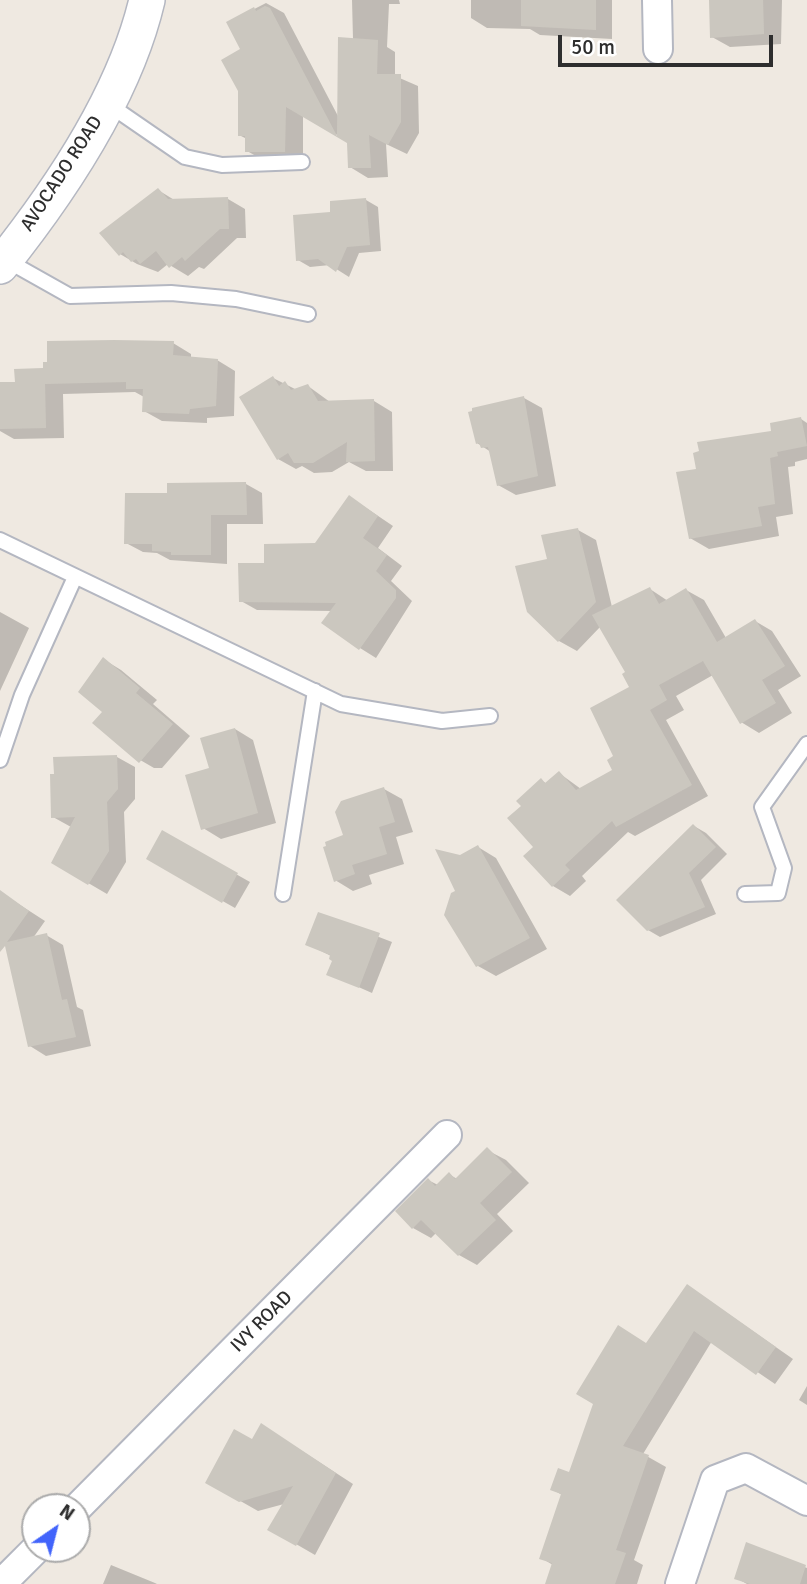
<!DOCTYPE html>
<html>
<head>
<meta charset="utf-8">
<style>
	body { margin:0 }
	#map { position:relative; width:807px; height:1584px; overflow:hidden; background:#efe9e1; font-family:Signika,sans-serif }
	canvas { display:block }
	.north { position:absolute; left:21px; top:1493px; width:70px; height:70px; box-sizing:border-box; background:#fff; border:2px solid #ababab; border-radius:50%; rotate:35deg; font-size:19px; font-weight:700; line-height:28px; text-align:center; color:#2e2e2e }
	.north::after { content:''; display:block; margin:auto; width:24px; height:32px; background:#4264fb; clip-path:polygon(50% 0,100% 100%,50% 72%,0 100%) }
	.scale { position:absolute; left:558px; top:35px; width:215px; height:32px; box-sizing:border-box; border:4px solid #2e2e2e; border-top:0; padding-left:9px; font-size:21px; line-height:24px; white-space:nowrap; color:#2e2e2e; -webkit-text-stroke:5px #fff; paint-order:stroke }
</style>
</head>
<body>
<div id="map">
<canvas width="807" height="1584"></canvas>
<div class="north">N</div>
<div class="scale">50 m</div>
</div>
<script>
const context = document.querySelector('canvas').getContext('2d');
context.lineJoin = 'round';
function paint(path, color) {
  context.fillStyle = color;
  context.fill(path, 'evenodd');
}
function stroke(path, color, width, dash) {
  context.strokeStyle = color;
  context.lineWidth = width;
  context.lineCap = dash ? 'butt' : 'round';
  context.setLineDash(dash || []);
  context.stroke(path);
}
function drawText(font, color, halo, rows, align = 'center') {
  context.font = font + ' Signika,sans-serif';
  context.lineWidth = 7;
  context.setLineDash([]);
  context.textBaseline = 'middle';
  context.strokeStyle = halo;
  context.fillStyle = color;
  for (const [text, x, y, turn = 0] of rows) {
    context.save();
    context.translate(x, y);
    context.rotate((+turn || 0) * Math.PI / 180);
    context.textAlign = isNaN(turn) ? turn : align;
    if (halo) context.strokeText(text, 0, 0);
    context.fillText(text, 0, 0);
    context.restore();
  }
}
paint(new Path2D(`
	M352 0H399L400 4H389L387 47 395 52V76L418 86 419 133 407 154 386 144 388 177 368 178 350 167 349 142 303 115V161H265L247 151V139L239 135 242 50 229 22 266 3 284 13 339 118 353 39Z
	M471 0H612V39L540 35 530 29 487 28 471 18Z
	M711 0H782L781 44 730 47 712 37Z
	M158 190 176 201 228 199 245 209 246 238H237L204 269 199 267 188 276 168 264 158 272 137 264 120 254Z
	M366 200 378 207 381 251 359 253 349 277 330 265 310 267 298 260 332 213Z
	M173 343 191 354V358L217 360 235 371 234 416 207 418V423L162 421 144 411V397L135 392 63 394 64 438 14 439 0 431V384L16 383 45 370Z
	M273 378 297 390 308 386 330 402 374 401 392 412 393 471H366L349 462 332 472 314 473 302 466 296 469 278 459Z
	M524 398 542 408 556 486 516 495 498 485 491 452 477 443Z
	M801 419 807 423V459L795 462V466L788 467 793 514 776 517 779 536 709 549 690 538 698 470Z
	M246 484 262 493 263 524H227V564L170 560 157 553 143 552 126 543 169 495Z
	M350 497 393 526 378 548 402 566 391 581 412 601 376 658 360 648 332 611 257 610 241 601 266 565 315 545Z
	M578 530 596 540 612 607 650 589 668 601 686 590 704 600 726 638 755 621 772 631 801 676 778 690 792 713 759 733 741 722 713 675 676 696 684 710 666 720 708 796 635 836 628 832 582 876 586 881 570 896 553 886 523 806 541 780 547 784 559 773 581 789 615 771 631 687 628 673 601 626 577 651 559 641 549 560Z
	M0 612 29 628 0 691Z
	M103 659 121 670 157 700 153 704 190 736 162 768H154L135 757 104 712Z
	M235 729 253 740 276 823 221 839 203 828 212 770Z
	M117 757 135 767V799L124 812 126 862 107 894 54 863 71 827 53 817Z
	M384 789 402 799 413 832 396 837 404 864 369 875 372 884 353 891 335 880 346 836Z
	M694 826 706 833 727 854 701 880 716 914 660 937 648 930Z
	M163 833 250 882 235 908 148 859Z
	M478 847 496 858 547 949 496 976 478 966 458 892 460 857Z
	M0 892 45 921 33 938 46 935 63 945 77 1007 83 1010 91 1046 46 1056 30 1046 6 942 0 938Z
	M319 914 392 942 372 993 329 974 334 960 331 956 307 944Z
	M487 1150 506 1160 529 1183 497 1214 513 1231 477 1265 459 1255 436 1233 431 1238 413 1228 428 1180 438 1185 449 1174 457 1179Z
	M688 1286 793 1359 775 1384 712 1341 643 1454 666 1467 634 1560 643 1565 637 1584H547L553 1565 541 1558 562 1495 552 1489 570 1474 647 1345Z
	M807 1386V1405L799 1400Z
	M279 1436 353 1484 315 1555 270 1529 284 1504 258 1511 207 1482 253 1441Z
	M747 1544 807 1568V1584H747L736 1578Z
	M111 1565 155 1583 157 1584H103Z`), '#0003');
paint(new Path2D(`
	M521 0H596V30L521 26Z
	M709 0H763L764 34 710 38Z
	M265 6 270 8 337 136 338 37 378 40 377 74H401V122L388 145 369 135 371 168H348L347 143 286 107 285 152H245V136H238V91L221 60 240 49 226 22 254 7 256 11Z
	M158 188 168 199 228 197 229 229H220L185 261 182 257 169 268 156 251 140 264 136 259 131 262 123 252 119 256 99 233Z
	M366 198 370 245 347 247 336 272 318 259 296 261 293 215 330 212V201Z
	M114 340 174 341 173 355 218 359 216 406 190 409 189 414 142 412 143 389H126V382L45 384 46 428 0 429V382H15L14 369 43 368V362H47V341Z
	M273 376 279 386 285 381 291 390 308 384 318 401 374 399 375 461 346 462 347 442 313 463H294L288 453 277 460 239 397Z
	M524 396 538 476 497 486 488 447 481 448 479 443 476 444 468 412 472 411V408Z
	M801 417 807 446 777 452 778 456 770 458 775 504 758 507 762 526 689 539 676 472 696 469 693 453 699 451 697 442 771 431 770 423Z
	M246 482 247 515H211V555H171V552L152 551V544H124L125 493H167V483Z
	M349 495 378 516 363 538 387 555 376 571 396 590V598L359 650 321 623 336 603 239 602 238 563H264V544L315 543Z
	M578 528 596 602 558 642 527 612 515 566 547 559 541 535Z
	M650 587 659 604 686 588 717 642 755 619 785 666 762 680 776 703 740 724 703 661 659 685 667 700 650 710 692 785 616 827 612 821 565 865 570 870 552 887 523 856 533 847 507 818 521 806 516 801 541 778 545 783 559 771 576 790 612 770 607 760 613 756 590 708 629 687 622 674 625 672 592 615Z
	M103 657 140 688 136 693 173 724 139 763 92 723 102 712 78 692Z
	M235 728 258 813 201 830 185 775 209 768 200 738Z
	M117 755 118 789 107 802 109 851 88 885 51 863 75 817 51 818 50 774H54L53 757Z
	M384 787 395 822 379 827 387 854 352 865 355 874 334 882 323 847 326 846 325 842 343 835 335 812 341 801Z
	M693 824 716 847 689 873 705 907 647 931 616 900Z
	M162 830 238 873 222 903 146 859Z
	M478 845 530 938 476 967 444 915 451 893 455 891 435 849 460 855Z
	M0 890 29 911 7 942 47 933 62 1000 67 999 76 1037 28 1047 5 946 0 952Z
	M318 912 380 933 359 988 326 975 332 961 329 959 330 955 305 945Z
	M487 1147 512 1172 480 1203 496 1220 458 1256 421 1220 412 1229 395 1211 428 1178 435 1186 449 1172 455 1179Z
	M687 1284 776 1347 756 1375 694 1331 623 1446 649 1455 616 1550 626 1553 615 1584H545L552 1563 539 1559 561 1494 550 1490 558 1468 569 1472 593 1404 576 1394 618 1325 646 1343Z
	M261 1423 336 1473 296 1546 267 1530 293 1486 239 1502 205 1483 234 1429 252 1439Z
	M746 1542 806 1565 800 1584H750L734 1579Z`), '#cbc7bf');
const service = new Path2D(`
	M108 104 185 157 222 165 302 162
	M6 260 70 296 171 293 236 299 308 314
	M0 540 341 704 442 721 490 716
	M0 760 22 695 75 577
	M283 894 315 691
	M745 894 778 893 784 868 762 807 807 744`);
const minor = new Path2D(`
	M657 0 658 49
	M77 1508 447 1135
	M1 1584 36 1549
	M680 1584 715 1480 746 1468 807 1501`);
const tertiary = new Path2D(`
	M0 266C60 191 125 94 147 0`);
stroke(service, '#b4b7c1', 18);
stroke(minor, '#b4b7c1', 32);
stroke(tertiary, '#b4b7c1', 38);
stroke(service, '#fff', 14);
stroke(minor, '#fff', 28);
stroke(tertiary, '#fff', 35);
drawText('19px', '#2e2e2e', '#fff', [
	["AVOCADO ROAD",62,174,-57],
	["IVY ROAD",262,1322,-45]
]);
</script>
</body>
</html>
